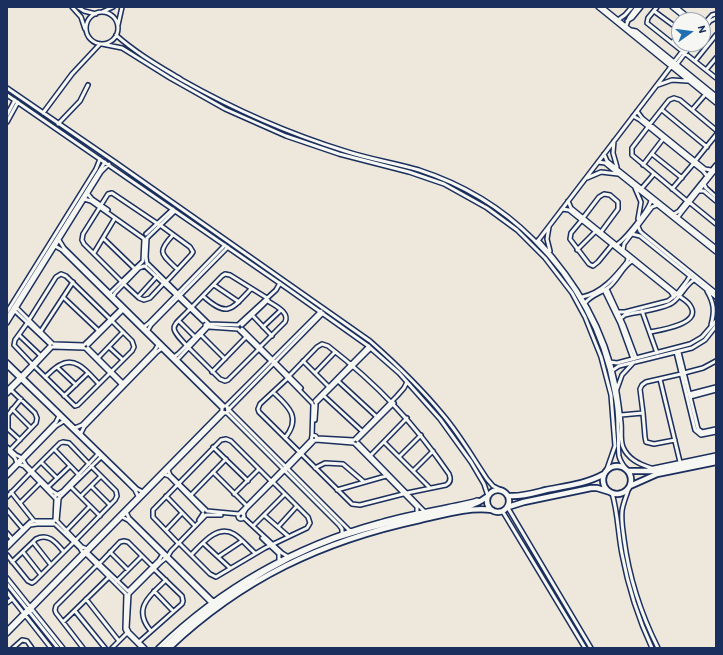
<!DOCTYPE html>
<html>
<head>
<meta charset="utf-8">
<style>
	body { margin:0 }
	#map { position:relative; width:723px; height:655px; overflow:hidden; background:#eee8dc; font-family:Itim,sans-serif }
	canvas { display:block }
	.frame { position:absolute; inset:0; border:8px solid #1b2f5e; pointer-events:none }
	.north { position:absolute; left:671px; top:12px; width:40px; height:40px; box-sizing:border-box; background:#f6f6f2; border:1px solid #9ea6b7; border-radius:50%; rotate:76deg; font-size:11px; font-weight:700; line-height:16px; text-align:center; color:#1b2f5e }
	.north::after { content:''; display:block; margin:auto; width:14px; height:18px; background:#1f6fb2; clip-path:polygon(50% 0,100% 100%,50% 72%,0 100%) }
</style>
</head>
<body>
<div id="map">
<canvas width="723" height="655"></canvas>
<div class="frame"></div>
<div class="north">N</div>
</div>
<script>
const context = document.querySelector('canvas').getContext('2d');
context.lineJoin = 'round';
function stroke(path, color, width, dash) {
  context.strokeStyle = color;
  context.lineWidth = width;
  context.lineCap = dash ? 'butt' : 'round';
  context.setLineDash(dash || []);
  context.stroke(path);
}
const minor = new Path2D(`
	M72 7 81 17 85 29
	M78 7 84 11 96 14
	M598 7 716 103
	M602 7 716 99
	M657 7 648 18 647 23 716 78
	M672 7 688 20
	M676 7 692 20
	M654 11 677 28 679 32
	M102 12 113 7
	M86 28a16 16 0 1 1 32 0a16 16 0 1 1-32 0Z
	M618 20 625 15 632 7
	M627 21 632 18 641 7
	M118 25 122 7
	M703 25 712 15 716 14
	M626 26 629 18 637 7
	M631 30 636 31 716 96
	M703 30 710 21 716 18
	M116 35C136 53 159 66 182 80 235 110 287 133 345 151 369 159 395 163 419 170 462 184 501 207 533 239 575 280 604 333 614 391 617 404 618 417 618 430 619 439 618 448 619 456 620 461 623 465 626 469
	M672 43 679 34
	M102 44 122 48 170 78 225 109 286 136 339 154 409 172 444 184 487 208 517 230 545 258 572 293 585 317 601 357 611 395 615 446 607 469
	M695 61 716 35
	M674 62 688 44
	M677 64 692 44
	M706 70 716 58
	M658 85 672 80 687 81
	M7 88 115 162 370 341C396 364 421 388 443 415 460 435 473 458 487 479L493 486 501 490
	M7 95 288 289 367 345 399 373 440 419 471 462 484 484 488 496
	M662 110 707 147
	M692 110 704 96
	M637 111 642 118 705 169 711 170
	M43 113 72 74 100 44
	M7 115 15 100
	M633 116 640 120 703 171 707 176
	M7 122 18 102
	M58 124 80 101 88 85
	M650 124 669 100 674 98 680 100 716 130
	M648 127 632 148V155L687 201
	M614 141 613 153 617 167
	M604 154 607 161 716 248
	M652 154 682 178
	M695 161 716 135
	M598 162 605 163 716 252
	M643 165 663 139
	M587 178 601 172 618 174
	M704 184 706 188 716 197
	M635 188 641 202 638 219
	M642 188 654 174
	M672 189 694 163
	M698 191H704L716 201
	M87 193 92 199 108 210
	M84 199 91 201 143 238
	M568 201 571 208 677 294
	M689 202 716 224
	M101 205 108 194 112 193 158 224
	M100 207 83 234 82 240 84 244 122 282
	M562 209 569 210 671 292 674 297
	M674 214 679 211 716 165
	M678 217 681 213 716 169
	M583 218 599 197 604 194 610 195 618 202V209L601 232
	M581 221 571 233 570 239 589 264 593 266 598 262 612 245
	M160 225 190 247 193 252 191 255 166 282
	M638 226 640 231 643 234 716 293
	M549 227 547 239 550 251
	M146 234 173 209
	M632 234 640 236 716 297
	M173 235C156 253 162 254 177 269
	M148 237 175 211
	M103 238 135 269
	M59 240 64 248 224 406
	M538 240C577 283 605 329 616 386 618 398 620 410 621 423 622 430 620 440 623 447 628 459 639 464 651 468
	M537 242 673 64
	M616 245C624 241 650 209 651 200
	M55 246 62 250 222 408V412L226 413 228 411 227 406H224L222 408
	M577 250 595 232
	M623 250 624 244 652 207 657 205
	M94 253 115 218
	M143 261 144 239
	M147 263 209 324 208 327 206 328 205 325 208 323
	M147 264 146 257 147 238
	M145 266 176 295
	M124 284 139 298 144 300 150 298 164 283
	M214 285 239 302
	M607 289 624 326 636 358
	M604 290 620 323 633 359
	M707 291C714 303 715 311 711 325
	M110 293 142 262
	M203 296C227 318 231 310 251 289
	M63 297 99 331
	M113 297 115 293 139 268 144 266
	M138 297 157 276
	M178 297 203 321
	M582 297C602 293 615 277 627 262L628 258
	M585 303C591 295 601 293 609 287 618 280 622 267 632 261
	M192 307 222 276 225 274 230 275 267 298
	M17 308 52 343
	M15 311 50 344
	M642 311 657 353
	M7 312 96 169 100 159
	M619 312H625L668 301 677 294 687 281 690 276
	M253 316 272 336
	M7 318 105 162
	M621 318 625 315C637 312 663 309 672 303 681 297 685 285 694 280
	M29 320 56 277 61 274 66 276 110 319
	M179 321 195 337
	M28 322 15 340 14 345 32 364
	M7 323 101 172 109 164
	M209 324 238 325
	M239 324 276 290 280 283
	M242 325 268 300
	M144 327 149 323 225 245
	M209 327 238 329
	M263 327 281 310
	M242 329 273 360
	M148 330 151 325 228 247
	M239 330 271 361
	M41 331 73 282
	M650 332C660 330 701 324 691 307 689 302 683 299 679 296
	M19 335 41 356
	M201 335 225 359
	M54 344 84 345
	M85 344 122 308
	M88 345 123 310
	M187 346C167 325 172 328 190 309
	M53 347 84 348
	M109 347 123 360
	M188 347 220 379 225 381 228 380 259 349
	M260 347 285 322C290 312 275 306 268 301
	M88 348 123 383
	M86 349 121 384
	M676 352 695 430 701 435 716 432
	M679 352 698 429 702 432 716 429
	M174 357 178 354 205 327
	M98 358 123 332
	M177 360 207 328
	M274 361 301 388
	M303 361 329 387
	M7 362 137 489 143 492
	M610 362 617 363 690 344 702 337 716 321
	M273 363 312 403
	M7 366 121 476 135 490 138 496
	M34 366 75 406 78 405 110 373
	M57 367 76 385
	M613 370 619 366 692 348 705 340 716 326
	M112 371 132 351 134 347 132 341 112 321
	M212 372 246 337
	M315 373 335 352
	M684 373 703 368 716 361
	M21 376 50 346
	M45 377C50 373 54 368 60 365 76 355 89 374 99 384
	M23 378 52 347
	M288 378 260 404 258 409 259 412 352 504 360 505 407 493 446 485C450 483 451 479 449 474 414 423 377 384 328 346L322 344 317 347 289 376
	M660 379 680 462
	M338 381 377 417
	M617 389 622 375 634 362
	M7 390 19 378
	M273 392C288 406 302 417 285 438
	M7 394 21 380
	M689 394 716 387
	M64 396 88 373
	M324 396 363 432
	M690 397 716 390
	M315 401 369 346
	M316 403 371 348
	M226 406 321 311
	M12 409 31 428
	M229 409 323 313
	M229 410 350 531
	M227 413 339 525 342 529V533
	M621 415 643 413
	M315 420 316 405
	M75 428 82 425 155 350 158 345
	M81 433 84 427 157 352 162 348
	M311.5 438a2.5 2.5 0 1 1 5 0a2.5 2.5 0 1 1-5 0Z
	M312 437 313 405
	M317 438 354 440
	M355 439 397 396 404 388 407 382
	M20 440 8 429V415L21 399
	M316 440 353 443
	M357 440 394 403
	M675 440 654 444 646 442 645 437 643 413 640 389 642 385 646 382 681 374
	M384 442 430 488
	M358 443 424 511
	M355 444 417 507V513
	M7 447 16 455 22 458
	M213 447 248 481
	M54 449 79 475
	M7 450 15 458 17 463
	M10 450 36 423 37 418 35 413 11 390
	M370 456 407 418
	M399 457 421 435
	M23 460 26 465 52 491 57 494
	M41 462 57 478
	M19 464 24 466 56 499H59L60 497 58 494 55 496
	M285 467 312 439
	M315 468 325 463 343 464 364 482
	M287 469 314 441
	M649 469 716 455
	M168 470 170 475 206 510
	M32 471 60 443 63 442 69 443 89 464
	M413 471 433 451
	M213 472 247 506
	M7 473 56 422 59 416
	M164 474 169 476 203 511
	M7 476 56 426 64 421
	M91 486 110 505
	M48 487 70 466
	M71 487 100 516
	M629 487C627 495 623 503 622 511 621 521 623 530 624 539 629 577 641 614 658 648
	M337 490 386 476
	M11 492 34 521
	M612 493C618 513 618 534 622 554 628 586 638 618 652 648
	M58 494 63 491 98 454
	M234 494 259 469
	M191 495 226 459
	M81 496 101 476
	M166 496 194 525
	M7 497 30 473
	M60 497 101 457
	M20 503 40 483
	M508 508 591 648
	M7 510 23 529
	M207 511 239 514
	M126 512 129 518 213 601
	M503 512 585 648
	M240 513 283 469
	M238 516a3 3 0 1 1 6 0a3 3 0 1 1-6 0Z
	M243 514 246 509 285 470
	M207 515H221
	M264 515 288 536
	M122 517 128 520 211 603
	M243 517 282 553 287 556
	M55 520 56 499
	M199 520 203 514
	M57 521 59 499
	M58 522 82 547 87 549
	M56 525 80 548 83 553
	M253 526 285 494
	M278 527 297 506
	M166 530 182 513
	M66 531 90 506
	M7 533 12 539
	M262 538 279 554V560
	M75 541 115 500 117 496 116 491 91 466
	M33 542 51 565
	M177 542 153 517V510L221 440 226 439 231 441 271 481
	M179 543 210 574 216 577 265 548 307 528 310 523 308 517 273 482
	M203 543 230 568
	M7 544 30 522 34 521H54
	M7 548 30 525 37 524H54
	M23 552 41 575
	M87 552 128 591
	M110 552 128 570
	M86 554 126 594
	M7 555 28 581 32 583 35 581 74 542
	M191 555C202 544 217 524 234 534 242 539 248 547 255 553
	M168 556 171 551 206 515
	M218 557 242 541
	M12 562 36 539C49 532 57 544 64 552
	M99 564 120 542 124 541 128 542 153 567
	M7 578 63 648
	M117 581 142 556
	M7 584 58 648
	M128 591 159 560 163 554
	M154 591 173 611
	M7 592 51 648
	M130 593 161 562 166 558
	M126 594 125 629 127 633 142 648
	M129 594 127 628 129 632 145 648
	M86 599 119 641
	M7 603 12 599
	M75 611 105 648
	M63 622 109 577
	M7 630 222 411
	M151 631C132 609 149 596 166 580
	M7 634 224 413
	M139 642 182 604 183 601 182 596 154 569
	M13 648 22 640 27 641 32 648
	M83 648 56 613 55 610 56 606 97 565
	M112 648 127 633
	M158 648C221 587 296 545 380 522 400 516 421 512 442 508 453 505 466 504 477 500L482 501`);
const major = new Path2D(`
	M603 480a14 14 0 1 1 28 0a14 14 0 1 1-28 0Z
	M628 471H652L716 458
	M630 486 657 474 716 462
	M487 501a11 11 0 1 1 22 0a11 11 0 1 1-22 0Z
	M509 496C521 497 534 493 546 490 566 486 586 484 604 474
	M508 507 524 502 591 488H597L610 492
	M163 648C212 601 272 561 336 538 380 523 426 514 472 505L479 502 488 496
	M169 648C242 579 322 541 420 520 443 515 468 507 492 510`);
stroke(minor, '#1b2f5e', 6);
stroke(major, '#1b2f5e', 8);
stroke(minor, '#f6f6f2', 3);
stroke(major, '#f6f6f2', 4.5);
</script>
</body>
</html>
